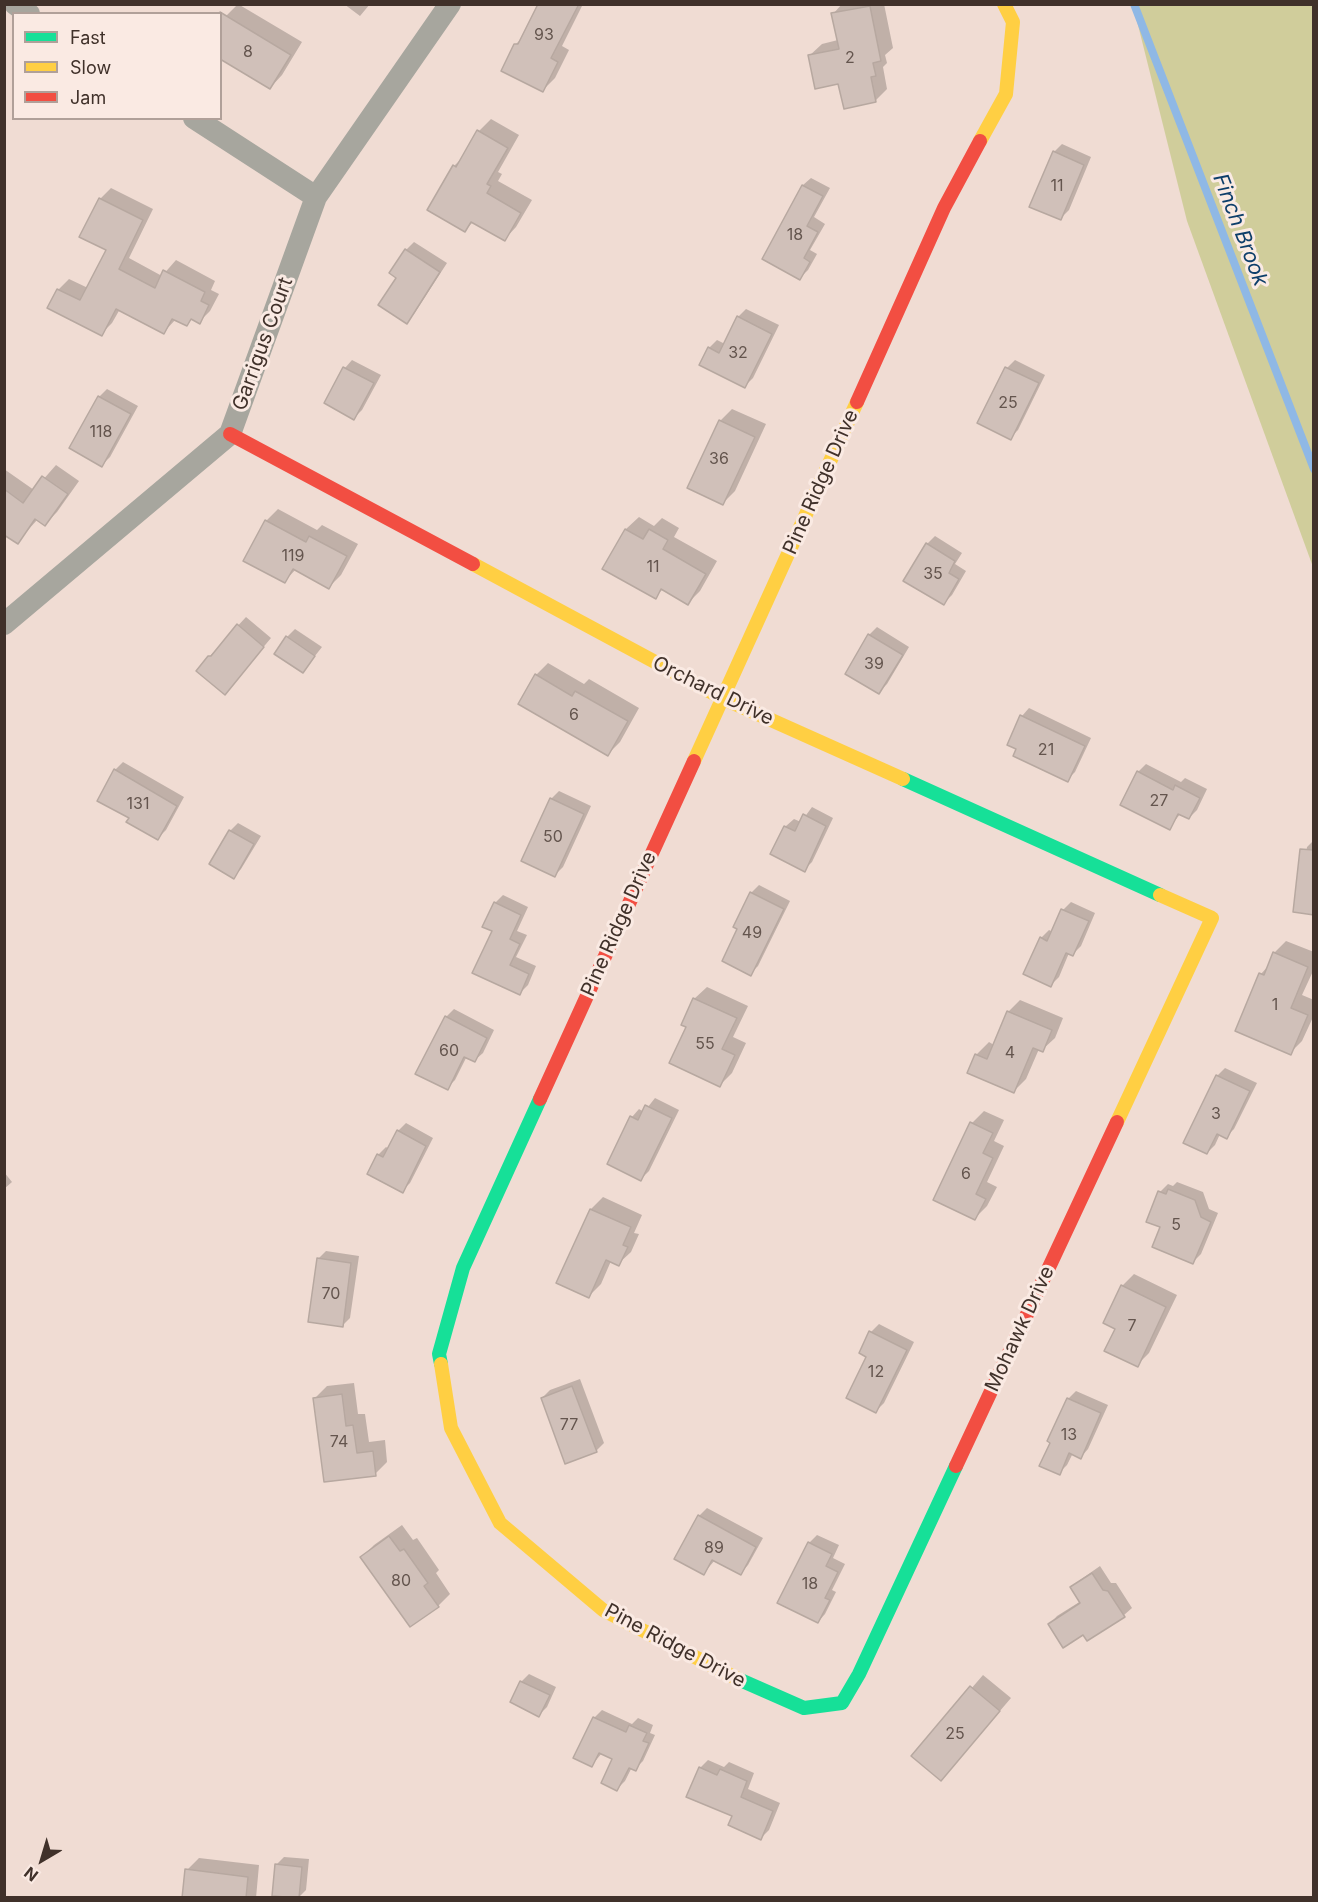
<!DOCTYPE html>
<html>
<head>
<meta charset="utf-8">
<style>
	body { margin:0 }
	#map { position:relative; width:1318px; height:1902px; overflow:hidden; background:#f0dcd3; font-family:Inter,sans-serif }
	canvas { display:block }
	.frame { position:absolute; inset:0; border:6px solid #40312a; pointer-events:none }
	.legend { position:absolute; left:12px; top:12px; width:210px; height:108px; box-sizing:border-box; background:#faeae3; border:2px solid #b0a099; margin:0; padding:8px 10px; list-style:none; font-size:18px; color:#40312a }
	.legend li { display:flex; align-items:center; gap:12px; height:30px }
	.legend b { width:30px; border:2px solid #b0a099 }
	.north { position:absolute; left:12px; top:1830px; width:60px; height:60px; -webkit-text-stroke:4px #faeae3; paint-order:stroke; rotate:218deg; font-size:16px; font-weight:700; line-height:24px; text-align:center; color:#40312a }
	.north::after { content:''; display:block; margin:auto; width:21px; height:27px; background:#40312a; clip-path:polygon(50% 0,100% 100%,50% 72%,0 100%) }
</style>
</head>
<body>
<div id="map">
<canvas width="1318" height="1902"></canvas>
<div class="frame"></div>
<ul class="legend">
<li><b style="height:8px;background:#16e098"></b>Fast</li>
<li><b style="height:8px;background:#ffcf43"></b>Slow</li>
<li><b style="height:8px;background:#f24e42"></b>Jam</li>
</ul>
<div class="north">N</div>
</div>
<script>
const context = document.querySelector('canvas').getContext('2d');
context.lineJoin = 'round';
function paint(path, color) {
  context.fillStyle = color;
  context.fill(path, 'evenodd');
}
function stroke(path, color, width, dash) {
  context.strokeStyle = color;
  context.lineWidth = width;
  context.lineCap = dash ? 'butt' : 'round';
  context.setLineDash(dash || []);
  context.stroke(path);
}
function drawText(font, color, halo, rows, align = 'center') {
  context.font = font + ' Inter,sans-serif';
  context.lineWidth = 6;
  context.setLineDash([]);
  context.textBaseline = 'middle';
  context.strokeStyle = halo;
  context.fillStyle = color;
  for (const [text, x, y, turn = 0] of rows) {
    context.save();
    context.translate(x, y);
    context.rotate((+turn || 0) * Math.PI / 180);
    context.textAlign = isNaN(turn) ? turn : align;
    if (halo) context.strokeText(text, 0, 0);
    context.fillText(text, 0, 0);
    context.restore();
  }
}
paint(new Path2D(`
	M1133 5H1313V567L1187 221Z`), '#d0cd9b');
paint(new Path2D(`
	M238 4 302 42 282 75 270 88 226 16Z
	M344 4H370L360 16Z
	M540 4H583L562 46 569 50 555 78 543 90 515 45 524 36Z
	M842 4H884L893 48 885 55 887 63 883 67 887 89 875 101 840 82 809 56 822 44 838 40 833 14Z
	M491 119 519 135 498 172 502 174 498 181 532 200 516 227 504 240 473 222 465 230 454 166 464 156 479 131Z
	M1062 144 1091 157 1069 210 1061 218 1054 152Z
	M811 178 830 188 814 217 825 224 810 250 817 254 808 270 800 278 764 258 803 185Z
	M111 188 153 209 129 258 162 276 176 260 215 281 211 290 219 294 210 311 199 322 193 318 187 325 176 319 164 332 120 309 112 323 101 334 58 290 69 279 88 288 108 250 100 199Z
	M414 242 447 263 414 314 407 322 398 277 406 250Z
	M746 309 779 325 753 378 745 386 709 348 717 340 725 344 738 317Z
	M352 360 381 375 362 410 354 418 326 403 345 368Z
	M1015 360 1045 375 1018 430 1010 438 979 423 1007 368Z
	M107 389 138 406 110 457 102 465 71 448 99 397Z
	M732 409 766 424 735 491 723 503 720 421Z
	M56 465 79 481 57 512 45 524 38 519 17 542 4 533V469L34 490Z
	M278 509 317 530 322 525 358 544 341 575 329 587 296 569 285 581 266 521Z
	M639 517 654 526 662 518 679 528 674 537 717 561 700 591 688 603 663 589 655 597 604 568 626 529Z
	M935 536 962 553 955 564 966 571 952 595 944 603 927 544Z
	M246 617 271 638 225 693 209 657Z
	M877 627 909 647 887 684 879 692 869 635Z
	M295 629 322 647 303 671 287 637Z
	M548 663 584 684 589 679 639 708 620 742 608 754 536 675Z
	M1029 708 1091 738 1075 772 1067 780 1018 748 1022 716Z
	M123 762 184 797 166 830 158 838 131 818 115 770Z
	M1146 764 1181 782 1185 778 1207 789 1197 810 1189 818 1181 813 1169 828 1138 772Z
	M559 791 591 806 563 867 555 875 551 799Z
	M812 807 833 818 812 862 804 870 772 854 786 826 794 819 801 822Z
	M238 823 261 836 241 869 233 877 230 831Z
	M1314 840V913L1303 875 1307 847Z
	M759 885 790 901 758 966 750 974 739 928 751 893Z
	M503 895 528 907 517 931 527 935 516 957 536 966 528 985 520 993 494 930 495 903Z
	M1071 902 1095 913 1081 946 1073 954 1069 953 1059 977 1051 985 1041 938 1049 930 1053 932 1063 910Z
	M1286 941 1314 952V969L1302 995 1314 1000V1015L1302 1041 1290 1053 1261 974 1269 965 1274 953Z
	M707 987 748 1006 733 1037 746 1043 732 1073 720 1085 688 1026 694 999Z
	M1020 1000 1063 1018 1055 1038 1042 1050 1039 1049 1026 1079 1014 1091 969 1073 977 1054 989 1042 994 1045 1008 1012Z
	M454 1009 494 1030 483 1053 475 1060 467 1056 455 1080 447 1088 446 1017Z
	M1225 1068 1257 1083 1234 1129 1226 1137 1220 1134 1215 1145 1207 1153 1217 1076Z
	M655 1098 679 1110 649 1171 641 1179 632 1117 639 1109 644 1112Z
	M984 1111 1004 1120 994 1141 1004 1146 987 1182 997 1187 987 1206 975 1218 972 1123Z
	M406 1123 433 1138 410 1183 402 1191 378 1155 386 1147 389 1149 398 1131Z
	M4 1172 12 1182 4 1189Z
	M1177 1182 1203 1192 1209 1209 1218 1213 1201 1254 1193 1262 1162 1226 1160 1192 1168 1184 1173 1186Z
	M603 1197 642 1215 634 1233 639 1234 631 1252 618 1264 611 1261 601 1284 589 1296 558 1282 591 1209Z
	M326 1251 359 1256 350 1318 342 1326 318 1259Z
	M1134 1274 1177 1295 1149 1353 1137 1365 1117 1328 1122 1286Z
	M879 1324 914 1342 884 1403 876 1411 868 1356 871 1332Z
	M580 1379 604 1443 596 1451 542 1398 550 1390Z
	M354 1383 358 1414H365L369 1442 385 1440 387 1462 375 1474 325 1480 315 1398 327 1386Z
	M1076 1391 1108 1405 1088 1449 1081 1457 1073 1453 1067 1465 1059 1473 1068 1399Z
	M707 1508 763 1538 748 1565 741 1573 715 1560 704 1573 676 1558 699 1516Z
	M402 1525 413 1540 417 1538 439 1570 436 1573 450 1594 438 1606 362 1557 374 1545Z
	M817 1535 839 1545 833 1558 845 1564 832 1590 836 1592 825 1614 818 1622 779 1603 810 1542Z
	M1100 1566 1111 1583H1116L1132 1608 1124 1615 1083 1633 1050 1624 1057 1616 1081 1601 1072 1587 1080 1580Z
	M529 1674 556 1687 547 1707 539 1715 521 1682Z
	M983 1675 1011 1698 952 1767 913 1756Z
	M602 1710 632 1724 638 1718 653 1725 650 1733 655 1735 643 1761 635 1769 632 1767 625 1781 617 1789 614 1759 602 1753 592 1765 575 1758 594 1718Z
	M708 1760 724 1767 729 1762 754 1773 748 1789 780 1803 769 1830 761 1838 734 1816 700 1768Z
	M284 1857 309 1859 306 1890 298 1898 276 1865Z
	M199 1858 259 1865 256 1898H184L187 1870Z`), '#0003');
stroke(new Path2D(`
	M1134 4 1314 469`), '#8fb8e5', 8);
const building = new Path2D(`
	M538 4H579L551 58 558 62 543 92 501 71 514 44H518Z
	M870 6 881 61 873 63 876 76 871 77 876 102 844 109 838 84 815 89 808 55 839 49 831 13Z
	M220 12 291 55 270 89 220 59Z
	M477 130 508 148 487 184 491 186 487 193 521 213 505 241 471 222 465 232 427 210 453 165 456 167Z
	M1053 151 1084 165 1061 220 1029 207Z
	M802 185 823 196 807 226 818 232 804 258 810 262 800 280 762 259Z
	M99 198 143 220 119 269 155 288 163 270 205 292 201 301 209 305 200 324 191 319 187 326 172 319 164 334 116 309 102 336 47 308 57 289 80 300 106 250 79 237Z
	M405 249 440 272 407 324 378 305 396 278 389 273Z
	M737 316 772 334 745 388 699 365 708 347 719 353Z
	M343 367 374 383 354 420 324 403Z
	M1005 367 1039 383 1011 440 977 423Z
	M98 396 131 414 102 467 69 448Z
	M719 420 755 437 723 505 687 488Z
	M42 476 68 494 45 526 35 519 18 544 4 535V489L23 503Z
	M265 520 306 542 309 536 347 556 329 589 293 569 285 583 243 561Z
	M625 529 643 539 649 529 668 540 663 549 706 574 688 605 661 589 656 599 602 569Z
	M926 543 955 561 949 573 959 579 944 605 903 581Z
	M237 624 264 647 225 695 196 671 208 656H211Z
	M868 634 903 655 879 694 845 674Z
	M286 636 315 656 303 673 274 654Z
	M535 674 572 696 575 691 628 721 608 756 518 704Z
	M1020 715 1085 746 1068 782 1013 756 1016 749 1007 745Z
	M114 769 177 806 158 840 126 822 129 818 97 801Z
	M1137 771 1173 790 1175 785 1200 798 1189 819 1178 814 1170 830 1120 805Z
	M550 798 584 814 555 877 521 861Z
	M803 814 826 826 805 872 770 854 784 826 795 831Z
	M229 830 254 844 234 879 209 864Z
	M1300 849 1314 850V915L1293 912Z
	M750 892 784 909 751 976 722 961 737 929 733 927Z
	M494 902 521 915 510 939 520 944 510 965 529 974 520 995 472 973 492 931 482 927Z
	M1061 909 1089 921 1073 956 1066 953 1051 987 1023 974 1040 937 1047 941Z
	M1273 952 1308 967 1291 1008 1308 1015 1291 1055 1235 1031 1259 973 1264 975Z
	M693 998 737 1018 722 1049 735 1055 720 1087 669 1063 686 1027 681 1025Z
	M1007 1011 1052 1030 1043 1052 1033 1048 1014 1093 967 1073 975 1054 987 1059Z
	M445 1016 487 1038 475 1062 464 1057 448 1090 415 1074Z
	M1216 1075 1250 1091 1227 1139 1217 1134 1207 1154 1183 1143Z
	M645 1105 672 1118 641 1181 607 1164 630 1116 638 1120Z
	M970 1122 993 1133 983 1153 993 1158 976 1194 986 1199 975 1220 933 1200Z
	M397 1130 426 1146 403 1193 367 1174 377 1154 383 1157Z
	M1168 1189 1195 1200 1201 1217 1211 1222 1193 1264 1152 1247 1160 1227 1146 1222 1158 1191 1166 1194Z
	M590 1209 631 1227 623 1245 628 1247 619 1266 606 1260 589 1298 556 1283Z
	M317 1258 351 1263 343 1327 308 1322Z
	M1121 1285 1166 1307 1138 1367 1104 1351 1115 1329 1103 1323Z
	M869 1331 907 1350 876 1413 846 1398 866 1357 859 1353Z
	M572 1386 597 1452 565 1464 541 1398Z
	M342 1394 346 1426 353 1425 357 1453 373 1451 376 1476 324 1482 313 1398Z
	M1067 1398 1101 1413 1081 1459 1069 1453 1060 1475 1039 1466 1050 1443 1047 1441Z
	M698 1515 756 1547 741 1575 712 1560 704 1575 674 1559Z
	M389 1536 400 1551 404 1549 428 1583 424 1586 439 1607 410 1627 360 1557Z
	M808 1542 832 1554 826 1566 838 1572 825 1598 830 1600 818 1623 777 1603Z
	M1092 1573 1103 1590 1108 1591 1125 1617 1087 1641 1083 1635 1063 1648 1048 1624 1080 1603 1070 1587Z
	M520 1681 550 1695 539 1717 510 1702Z
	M970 1686 1000 1711 941 1781 911 1756Z
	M593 1717 626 1732 629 1725 647 1733 643 1741 649 1743 636 1771 629 1768 617 1791 601 1783 612 1759 599 1753 592 1767 573 1758Z
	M699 1767 717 1775 720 1769 747 1781 741 1797 773 1811 761 1840 728 1825 732 1816 686 1797Z
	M275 1864 302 1867 299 1898 272 1896Z
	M185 1869 248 1877 246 1898H182Z`);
paint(building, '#d0c0b9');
stroke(building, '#b7a8a0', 1.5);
stroke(new Path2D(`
	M15 4 29 14
	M194 118 316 197
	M4 624 230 434 316 197 450 4`), '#a7a69e', 22);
stroke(new Path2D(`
	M903 779 1160 895
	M441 1364 439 1354 463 1268 540 1099
	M738 1679 804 1708 842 1703 859 1674 956 1466`), '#16e098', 14);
stroke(new Path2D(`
	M980 141 1006 94 1013 22 1004 4
	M473 564 722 698 903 779
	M694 761 857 402
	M1117 1122 1212 918 1160 895
	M441 1364 451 1428 500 1523 603 1610 738 1679`), '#ffcf43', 14);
stroke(new Path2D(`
	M857 402 944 208 980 141
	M230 434 473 564
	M540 1099 694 761
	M956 1466 1117 1122`), '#f24e42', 14);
drawText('16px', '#64554e', null, [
	["93",544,35],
	["8",248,52],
	["2",850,58],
	["11",1057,186],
	["18",795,235],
	["32",738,353],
	["25",1008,403],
	["118",101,432],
	["36",719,459],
	["119",293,556],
	["11",653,567],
	["35",933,574],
	["39",874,664],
	["6",574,715],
	["21",1046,750],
	["27",1159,801],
	["131",138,804],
	["50",553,837],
	["49",752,933],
	["1",1275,1005],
	["55",705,1044],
	["60",449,1051],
	["4",1010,1053],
	["3",1216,1114],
	["6",966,1174],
	["5",1176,1225],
	["70",331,1294],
	["7",1132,1326],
	["12",876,1372],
	["77",569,1425],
	["13",1069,1435],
	["74",339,1442],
	["89",714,1548],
	["80",401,1581],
	["18",810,1584],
	["25",955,1734]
]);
drawText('20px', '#40312a', '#faeae3', [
	["Garrigus Court",263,344,-70],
	["Pine Ridge Drive",821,482,-66],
	["Orchard Drive",713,691,26],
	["Pine Ridge Drive",619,924,-66],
	["Mohawk Drive",1020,1329,-65],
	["Pine Ridge Drive",675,1646,28]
]);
drawText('italic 21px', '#0d3e6a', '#faeae3', [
	["Finch Brook",1240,230,69]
]);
</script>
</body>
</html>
